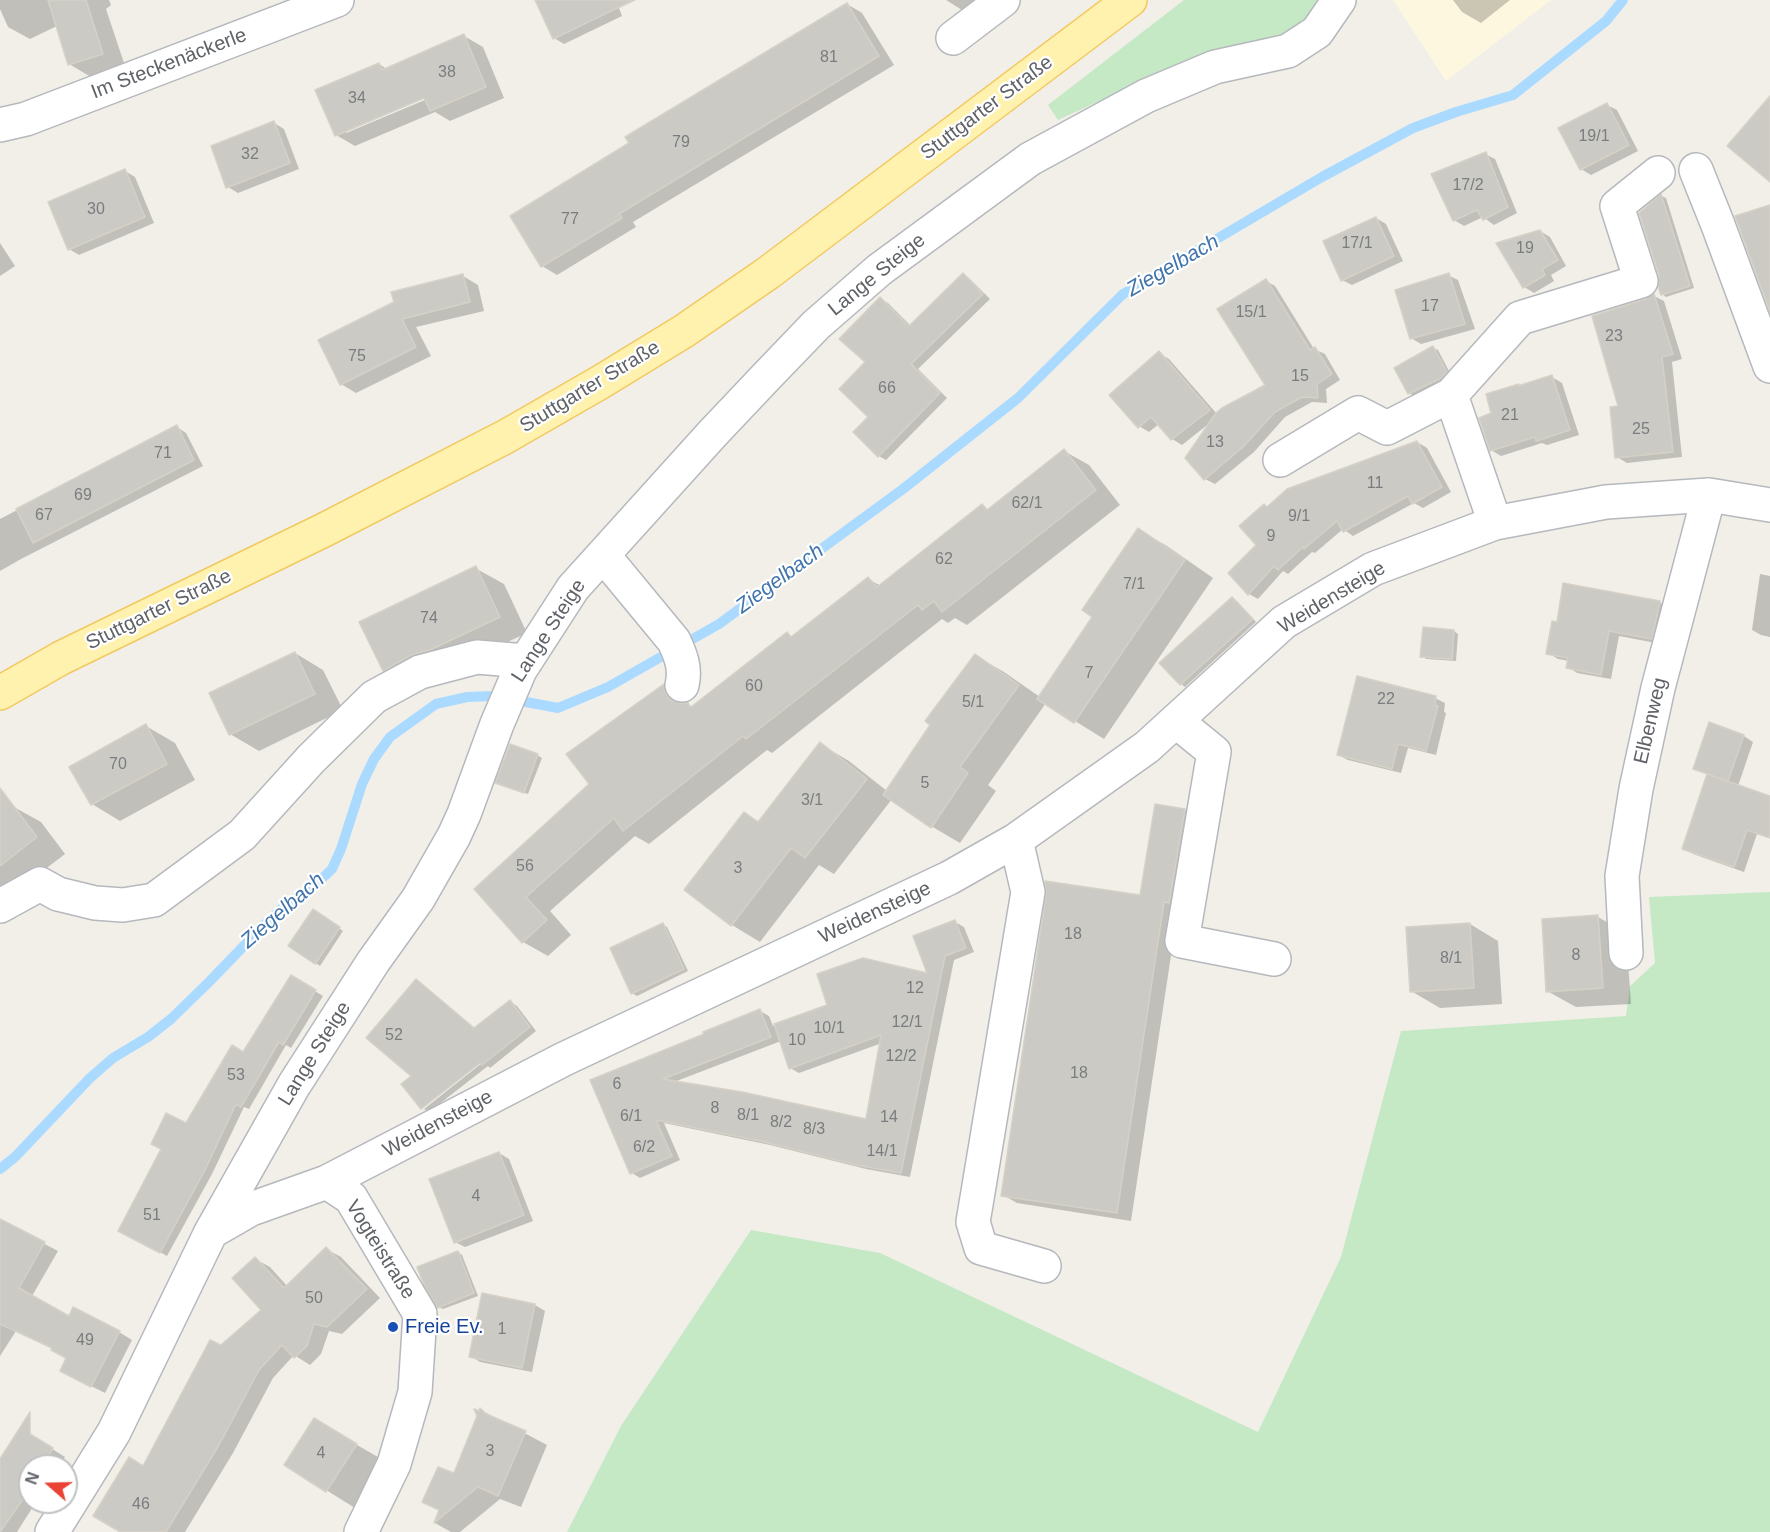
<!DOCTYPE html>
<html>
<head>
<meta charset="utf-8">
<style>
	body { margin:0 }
	#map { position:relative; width:1770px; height:1532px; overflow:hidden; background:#f1efe8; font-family:Helvetica,sans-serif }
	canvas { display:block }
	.north { position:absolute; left:18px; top:1454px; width:60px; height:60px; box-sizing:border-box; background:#fff; border:2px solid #bfc1c3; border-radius:50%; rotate:290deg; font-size:16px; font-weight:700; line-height:24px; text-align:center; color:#5f6368 }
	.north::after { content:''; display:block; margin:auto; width:21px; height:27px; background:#ea4335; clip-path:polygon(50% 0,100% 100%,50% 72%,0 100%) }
</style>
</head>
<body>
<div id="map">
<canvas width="1770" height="1532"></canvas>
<div class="north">N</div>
</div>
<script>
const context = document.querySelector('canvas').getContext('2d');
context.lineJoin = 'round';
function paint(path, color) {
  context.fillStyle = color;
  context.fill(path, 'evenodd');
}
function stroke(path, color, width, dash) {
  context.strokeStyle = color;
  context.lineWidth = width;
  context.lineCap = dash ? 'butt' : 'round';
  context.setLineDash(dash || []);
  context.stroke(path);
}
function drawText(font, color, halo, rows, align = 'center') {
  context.font = font + ' Helvetica,sans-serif';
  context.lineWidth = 4.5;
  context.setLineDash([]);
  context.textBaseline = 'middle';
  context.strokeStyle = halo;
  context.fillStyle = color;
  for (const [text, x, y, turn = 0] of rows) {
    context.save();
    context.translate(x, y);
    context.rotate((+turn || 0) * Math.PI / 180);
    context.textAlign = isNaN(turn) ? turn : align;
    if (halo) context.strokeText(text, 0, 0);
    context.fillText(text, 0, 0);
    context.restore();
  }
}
paint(new Path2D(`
	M1393 0H1551L1446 81Z`), '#fef7e0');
paint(new Path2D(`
	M1184 0H1318L1315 14 1291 32 1173 67 1058 120 1048 105Z
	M1770 892V1532H567L621 1426 751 1230 880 1253 1258 1432 1341 1257 1401 1031 1626 1016 1630 986 1655 963 1649 897Z`), '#c5e8c5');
paint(new Path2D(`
	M0 0H109L111 5 106 9 125 66 91 77 69 64 57 26 30 39 8 27 0 9Z
	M536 0H636L619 8 622 16 564 44 554 38Z
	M946 0H975L962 10Z
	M1453 0H1510L1481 23 1462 12Z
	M847 4 862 13 894 65 633 222 636 227 557 275 542 266 632 144Z
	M464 36 483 47 504 98 450 121 435 112 355 146 336 135 379 64 387 69ZM431 94 432 97 346 133V130Z
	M1607 105 1617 110 1638 151 1591 175 1581 169Z
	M274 123 284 129 299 169 238 193 228 187Z
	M1485 154 1495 159 1517 213 1494 225 1483 217 1464 226 1454 220Z
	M125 171 135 177 154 223 79 255 69 249Z
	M1662 196 1666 198 1694 288 1666 297 1662 294Z
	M1376 218 1386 224 1403 261 1352 285 1342 280Z
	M1540 231 1550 237 1566 266 1551 275 1554 281 1534 293 1524 287Z
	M0 243 15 266 0 276Z
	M963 274 970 279 990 299 918 369 947 398 886 460 879 456 870 417 867 362 880 299 888 303 911 326Z
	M1448 275 1458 280 1475 329 1421 344 1411 338Z
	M463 276 478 285 484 311 416 327 431 356 356 393 341 384 320 341Z
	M1266 281 1275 286 1314 349 1325 354 1340 380 1326 389 1327 403 1312 402 1285 417 1254 452 1215 484 1205 479 1211 422 1182 445 1172 439 1159 424 1149 432 1139 426 1159 353 1169 359 1217 414 1267 386Z
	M1654 296 1664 301 1682 359 1672 362 1682 457 1627 463 1617 457 1620 408 1647 300Z
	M1433 348 1438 350 1451 375 1446 380 1414 396 1409 393Z
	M1552 377 1562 383 1579 435 1547 445 1542 443 1501 456 1491 450 1493 414Z
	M177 427 186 433 203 466 21 559 0 571V519Z
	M1417 442 1427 448 1451 492 1423 508 1414 503 1353 536 1343 529 1315 553 1312 552 1288 574 1283 571 1258 599 1249 594 1258 545 1268 508Z
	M1064 451 1089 465 1120 505 967 625 955 618 948 623 942 619 772 753 767 750 649 844 635 836 550 911 571 935 548 956 523 942 476 889 591 785 664 686 688 700 689 705 693 708 787 634 793 637 868 579 881 586 983 506 989 510Z
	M1139 530 1167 546 1213 578 1104 739 1046 703 988 785 996 791 960 843 931 826 892 799 834 874 819 865 760 942 732 925 686 890 745 814 760 822 820 744 849 761 887 791 976 656 1004 672 1040 697 1094 616Z
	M475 568 504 584 527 633 412 686 384 670Z
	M1760 574 1770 576V637L1761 635 1752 630Z
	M1233 599 1237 601 1256 622 1185 687 1181 684Z
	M1659 602 1669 608 1661 644 1619 636 1611 679 1577 673 1568 667 1569 661 1558 659 1548 653 1558 623Z
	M1454 631 1458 634 1456 661 1426 659 1422 656Z
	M295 653 323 670 343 710 259 751 230 734 211 694Z
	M1435 698 1445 703 1444 712 1446 713 1436 755 1408 748 1401 773 1348 760 1338 755Z
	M1710 724 1744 736 1753 742 1738 786 1770 797V838L1757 834 1744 872 1693 854 1683 848 1709 775 1695 768Z
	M146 726 175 743 195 780 120 821 92 804Z
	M537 755 542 758 528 794 502 785Z
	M1156 805 1185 810 1199 818 1178 909 1131 1221 1017 1203 1003 1195 1141 897Z
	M12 806 41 822 65 854 0 904V816Z
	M317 913 343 931 320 966 290 946Z
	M1598 917 1626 933 1631 1004 1576 1007 1547 991Z
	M955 922 964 927 974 952 954 960 910 1177 866 1169 770 1145 664 1123 680 1160 640 1178 632 1173 592 1081 760 1011 769 1016 773 1026 829 1006 929 975ZM781 1041 790 1068 799 1073 882 1043 867 1121 674 1082Z
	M1470 924 1498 941 1502 1004 1440 1008 1411 991Z
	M663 925 667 927 688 971 637 996 632 993Z
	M292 977 323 996 291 1048 286 1045 249 1109 244 1107 212 1174 167 1256 120 1230 187 1125 244 1053Z
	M416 981 423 985 475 1029 510 1002 517 1006 536 1031 490 1068 488 1066 429 1112 424 1109 487 1059 414 1076Z
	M499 1153 509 1159 533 1221 465 1247 455 1242Z
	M1 1221 58 1251 32 1296 70 1318 119 1332 132 1340 105 1393 75 1378 68 1358 54 1349 16 1331 0 1356Z
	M326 1249 341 1257 380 1298 342 1334 329 1331 321 1354 310 1365 294 1355 273 1378 233 1453 185 1532H123L144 1468 221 1347 263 1310 255 1259 270 1267 288 1287Z
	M458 1252 462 1255 478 1296 443 1309 438 1307Z
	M483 1295 535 1305 545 1311 532 1372 480 1362 470 1356Z
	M481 1410 547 1445 521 1507 500 1499 460 1532H451L435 1523 440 1511 424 1501 455 1475Z
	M33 1437 65 1457 59 1466H30V1502H36L17 1532H0V1461Z
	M343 1437 385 1461 355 1508 286 1465Z`), '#0003');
stroke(new Path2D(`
	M0 1169 15 1157 90 1078 113 1058 148 1037 171 1019 210 981 263 926 288 903 308 892 332 869 341 849 362 784 374 759 390 737 436 704 467 697 494 696 558 708 608 687 719 624 903 489 1018 398 1123 294 1322 177 1413 128 1456 112 1513 95 1606 21 1623 0`), '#aadaff', 10);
const building = new Path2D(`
	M48 0H86L103 54 68 65Z
	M535 0H634L553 39Z
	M847 3 879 56 619 214 622 218 541 267 510 216 629 143 625 137Z
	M464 34 486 87 430 111 424 98 335 136 315 90 379 63 382 70Z
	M1770 96V182L1727 146Z
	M1607 103 1629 145 1580 170 1558 128Z
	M274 121 290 163 226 188 211 146Z
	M1486 152 1508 207 1483 220 1477 210 1453 221 1431 174Z
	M125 169 145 217 68 250 48 202Z
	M1661 194 1690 286 1661 295 1658 287 1659 275 1639 213Z
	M1770 205V312L1735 216Z
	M1376 217 1394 256 1341 281 1323 241Z
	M1540 230 1558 260 1542 269 1545 275 1523 288 1496 243Z
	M963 273 983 294 911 364 940 393 878 457 853 432 868 417 839 389 865 362 839 339 880 297 909 326Z
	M1449 273 1465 324 1410 339 1395 290Z
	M463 274 470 302 402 319 416 347 340 385 318 340 394 302 391 292Z
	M1266 279 1310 350 1315 347 1332 374 1317 384 1318 398 1302 397 1275 412 1244 446 1204 480 1185 458 1216 413 1222 408 1265 385 1217 309Z
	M1654 294 1673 354 1662 357 1673 452 1615 458 1610 407 1618 406 1592 316 1646 299Z
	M1433 346 1447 372 1441 378 1408 394 1394 368Z
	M1159 351 1210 410 1171 440 1151 417 1138 428 1109 395Z
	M1552 375 1570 430 1536 441 1535 437 1490 451 1479 418 1491 413 1486 394 1519 384 1518 386Z
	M177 425 194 460 33 543 16 509Z
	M1417 441 1442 487 1412 504 1408 496 1343 532 1337 521 1304 549 1303 547 1278 570 1274 566 1248 595 1228 573 1256 545 1239 526 1264 504 1267 507 1287 489Z
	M1064 449 1096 490 942 612 934 601 922 610 918 605 746 739 743 736 623 831 614 818 526 897 547 920 522 943 474 889 589 784 566 754 664 684 665 692 670 700 679 703H687L691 707 787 632 791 637 868 577 877 587 982 504 987 510Z
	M1138 528 1185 560 1074 723 1037 699 1092 617 1082 610Z
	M476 566 500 617 430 650 411 655 383 671 359 622Z
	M1563 583 1660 601 1652 639 1609 631 1601 675 1566 668 1568 658 1546 654 1552 621 1557 622Z
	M1232 597 1253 619 1180 685 1159 663Z
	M1423 627 1454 630 1452 659 1420 657Z
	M295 652 315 694 229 735 209 693Z
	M975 654 1019 685 960 767 968 773 931 828 883 795 930 725 925 721Z
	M1357 676 1436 696 1435 705 1438 706 1426 751 1398 744 1392 769 1337 755Z
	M1709 722 1744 735 1728 781 1693 769Z
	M146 724 167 764 91 805 69 767Z
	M820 742 867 779 805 858 791 848 731 926 684 890 744 812 758 822Z
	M510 744 538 754 524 793 495 783Z
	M1707 774 1770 796V838L1747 830 1734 867 1682 849Z
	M0 788 37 837 0 866Z
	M1155 804 1185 809 1169 903 1164 902 1117 1213 1001 1196 1046 895 1045 881 1140 895Z
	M313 909 340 927 315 964 288 946Z
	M1598 915 1603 988 1546 992 1542 919Z
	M955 920 966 948 945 956 901 1173 856 1165 760 1141 656 1120 672 1156 630 1174 590 1080 704 1034 703 1032 760 1009 771 1037 663 1079 742 1092 866 1119 881 1035 789 1069 774 1024 827 1005 817 974 863 958 927 973 913 936Z
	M663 923 684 969 631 994 610 948Z
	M1470 923 1474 988 1410 992 1406 927Z
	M291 975 316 990 283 1045 279 1042 241 1107 236 1104 205 1170 160 1253 118 1231 161 1149 151 1144 166 1113 186 1123 232 1045 243 1052Z
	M416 979 474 1028 510 1000 530 1027 482 1065 480 1063 421 1109 401 1084 411 1076 366 1038Z
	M499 1152 524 1215 454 1243 429 1179Z
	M0 1219 45 1242 19 1288 69 1316 73 1307 120 1331 91 1387 60 1371 66 1358 51 1350 52 1348 0 1324Z
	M326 1247 367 1289 327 1327 314 1324 307 1346 294 1358 282 1345 259 1370 219 1445 166 1532H120L93 1516 129 1457 143 1466 210 1340 221 1345 261 1310 232 1278 255 1257 284 1288Z
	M458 1251 474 1293 437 1308 424 1285 417 1267Z
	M482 1293 535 1304 522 1368 469 1357Z
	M480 1408 486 1414 526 1431 498 1496 478 1487 434 1523 439 1510 422 1502 438 1467 454 1473 477 1416 474 1409 479 1411Z
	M30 1412V1434L53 1448 42 1466H30V1489L0 1532V1459Z
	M314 1418 357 1444 326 1492 284 1465Z`);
paint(building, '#cccac5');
stroke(building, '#d6d1c6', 1.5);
const minor = new Path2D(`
	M953 38 1003 0
	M0 125 26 119 337 0
	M1696 170 1718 225 1770 366
	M1280 460 1358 413 1387 428 1451 395
	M1495 523 1451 395 1520 318 1641 281 1617 206 1658 173
	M603 555 674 641C681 656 686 669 682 685
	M1176 721 1214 752 1182 941 1274 959
	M1016 840 1028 892 973 1222 981 1248 1044 1266
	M0 906 40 884 58 894 95 903 123 905 154 900 242 835 311 759 374 697 420 672 477 657 526 661
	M1626 953 1622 876 1636 789 1658 688 1709 495
	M327 1182 351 1198 420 1314 415 1392 394 1464 361 1532
	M211 1232 251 1209 327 1182 564 1059 949 878 1016 840 1147 747 1284 622 1373 569 1495 523 1606 502 1709 495 1770 505
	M52 1532 114 1432 211 1232 294 1085 373 962 418 899 454 836 464 814 497 724 520 670 573 588 713 433 766 377 816 325 879 270 1030 159 1146 96 1215 67 1288 51 1317 32 1339 0`);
const major = new Path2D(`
	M0 693 61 658 324 530 505 437 599 383 684 331 768 273 1130 0`);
stroke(minor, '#b5b8bc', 36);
stroke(major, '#f2c960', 36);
stroke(minor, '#fff', 33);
stroke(major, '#fff2af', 33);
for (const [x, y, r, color] of [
	[393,1327,6,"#1a4fb4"]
]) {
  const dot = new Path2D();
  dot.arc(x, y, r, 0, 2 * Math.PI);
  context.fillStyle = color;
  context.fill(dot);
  stroke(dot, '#fff', 2);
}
drawText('16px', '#7a7d7f', null, [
	["81",829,58],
	["38",447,73],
	["34",357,99],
	["19/1",1594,137],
	["79",681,143],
	["32",250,155],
	["17/2",1468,186],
	["30",96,210],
	["77",570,220],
	["17/1",1357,244],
	["19",1525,249],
	["17",1430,307],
	["15/1",1251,313],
	["23",1614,337],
	["75",357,357],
	["15",1300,377],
	["66",887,389],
	["21",1510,416],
	["25",1641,430],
	["13",1215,443],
	["71",163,454],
	["11",1375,484],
	["69",83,496],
	["62/1",1027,504],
	["67",44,516],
	["9/1",1299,517],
	["9",1271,537],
	["62",944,560],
	["7/1",1134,585],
	["74",429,619],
	["7",1089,674],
	["60",754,687],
	["22",1386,700],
	["5/1",973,703],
	["70",118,765],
	["5",925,784],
	["3/1",812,801],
	["56",525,867],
	["3",738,869],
	["18",1073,935],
	["8",1576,956],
	["8/1",1451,959],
	["12",915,989],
	["12/1",907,1023],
	["10/1",829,1029],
	["52",394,1036],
	["10",797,1041],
	["12/2",901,1057],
	["18",1079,1074],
	["53",236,1076],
	["6",617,1085],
	["8",715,1109],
	["8/1",748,1116],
	["6/1",631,1117],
	["14",889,1118],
	["8/2",781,1123],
	["8/3",814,1130],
	["6/2",644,1148],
	["14/1",882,1152],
	["4",476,1197],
	["51",152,1216],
	["50",314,1299],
	["1",502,1330],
	["49",85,1341],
	["3",490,1452],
	["4",321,1454],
	["46",141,1505]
]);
drawText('20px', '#5f6368', '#fff', [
	["Im Steckenäckerle",169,64,-21],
	["Stuttgarter Straße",987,108,-37],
	["Lange Steige",877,275,-39],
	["Stuttgarter Straße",590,387,-31],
	["Weidensteige",1332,598,-31],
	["Stuttgarter Straße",159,610,-26],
	["Lange Steige",549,631,-57],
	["Elbenweg",1651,721,-77],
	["Weidensteige",875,913,-25],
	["Lange Steige",315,1054,-58],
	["Weidensteige",438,1124,-28],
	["Vogteistraße",380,1250,58]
]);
drawText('20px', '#164399', '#fff', [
	["Freie Ev.",405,1327]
], 'left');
drawText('italic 21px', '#4174aa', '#fff', [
	["Ziegelbach",1173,266,-30],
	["Ziegelbach",780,579,-36],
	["Ziegelbach",283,911,-41]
]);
</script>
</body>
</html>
